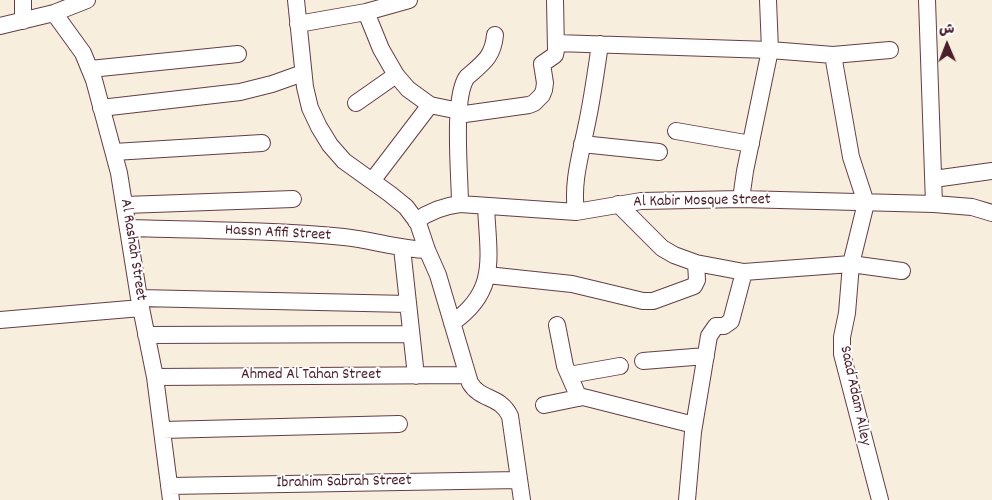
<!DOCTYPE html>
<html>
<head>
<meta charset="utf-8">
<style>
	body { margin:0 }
	#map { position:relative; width:992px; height:500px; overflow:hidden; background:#f7eedd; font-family:Dekko,"Playpen Sans Arabic",sans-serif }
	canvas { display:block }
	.north { position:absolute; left:922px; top:20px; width:50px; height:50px; -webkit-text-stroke:4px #fff; paint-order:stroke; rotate:359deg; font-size:14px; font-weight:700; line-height:20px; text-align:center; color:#4a1f2b }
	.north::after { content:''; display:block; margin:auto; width:18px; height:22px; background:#4a1f2b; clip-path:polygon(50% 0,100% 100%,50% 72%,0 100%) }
</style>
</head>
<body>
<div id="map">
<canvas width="992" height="500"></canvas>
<div class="north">ش</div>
</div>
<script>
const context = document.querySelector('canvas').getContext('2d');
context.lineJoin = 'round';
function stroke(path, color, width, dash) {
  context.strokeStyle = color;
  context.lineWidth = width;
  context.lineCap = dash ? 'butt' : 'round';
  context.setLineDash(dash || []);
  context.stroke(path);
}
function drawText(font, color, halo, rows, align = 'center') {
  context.font = font + ' Dekko,sans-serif';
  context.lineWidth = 4;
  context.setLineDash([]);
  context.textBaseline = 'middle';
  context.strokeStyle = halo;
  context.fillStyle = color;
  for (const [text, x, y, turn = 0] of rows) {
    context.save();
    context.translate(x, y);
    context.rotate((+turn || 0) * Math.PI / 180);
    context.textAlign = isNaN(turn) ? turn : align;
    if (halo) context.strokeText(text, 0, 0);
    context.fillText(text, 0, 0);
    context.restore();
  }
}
const minor = new Path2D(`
	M296 0 305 87 310 108 319 127 330 145 344 161 390 194 406 207 418 223 427 250 438 275 470 383C481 401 500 395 510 416L522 500
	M927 0 934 204
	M366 12 381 49 396 75 408 89 430 105 459 111
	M54 13 83 53 94 80 119 173 139 298 155 377 171 500
	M23 21V0
	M298 24 366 12 409 0
	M0 26 54 13 87 0
	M556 43 770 50 833 55 890 50
	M833 55 851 157 866 203 851 264 847 313 842 337V354L880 500
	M90 69 238 54
	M356 103 396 75
	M101 108 240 92 272 84 303 73
	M458 115 529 105 534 103 542 95 544 90 545 83 542 64 555 55 556 50 555 0
	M676 131 751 144
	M582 144 659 152
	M114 152 262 143
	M934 179 992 171
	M372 181 430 105
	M741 199 745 171 770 50 768 0
	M460 204C460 177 452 97 467 77 483 63 493 57 495 35
	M618 204 662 248 674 255 696 263 744 272 851 264 902 271
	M125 205 293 199
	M576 212C572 183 580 157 586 128 592 101 596 72 600 44
	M416 221C430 211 443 206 460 204L576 212 641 201 741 199 934 204 972 207 992 213
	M129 228C200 230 272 230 344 237 372 240 399 249 427 250
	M402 248 416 376
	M487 275 572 284 643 301H653L694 286 697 280 696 263
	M139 298 408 304
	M0 320 141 308
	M452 323C499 291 488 256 486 206
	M557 325 565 366 579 398
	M146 335 411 334
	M643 361 706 356
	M569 375 620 366
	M155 377 467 375
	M544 405 583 397 694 425
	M162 430 399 424
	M169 486 519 480
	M687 500 693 432 709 336 716 326H724L731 321 744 272`);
stroke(minor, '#643e46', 18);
stroke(minor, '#fff', 16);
drawText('16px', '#4a1f2b', '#fff', [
	["Al Kabir Mosque Street",702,202,-1],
	["Hassn Afifi Street",278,234,3],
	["Al Rashah Street",132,250,81],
	["Ahmed Al Tahan Street",311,376],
	["Saad Adam Alley",854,396,78],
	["Ibrahim Sabrah Street",344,483,-1]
]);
</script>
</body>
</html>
